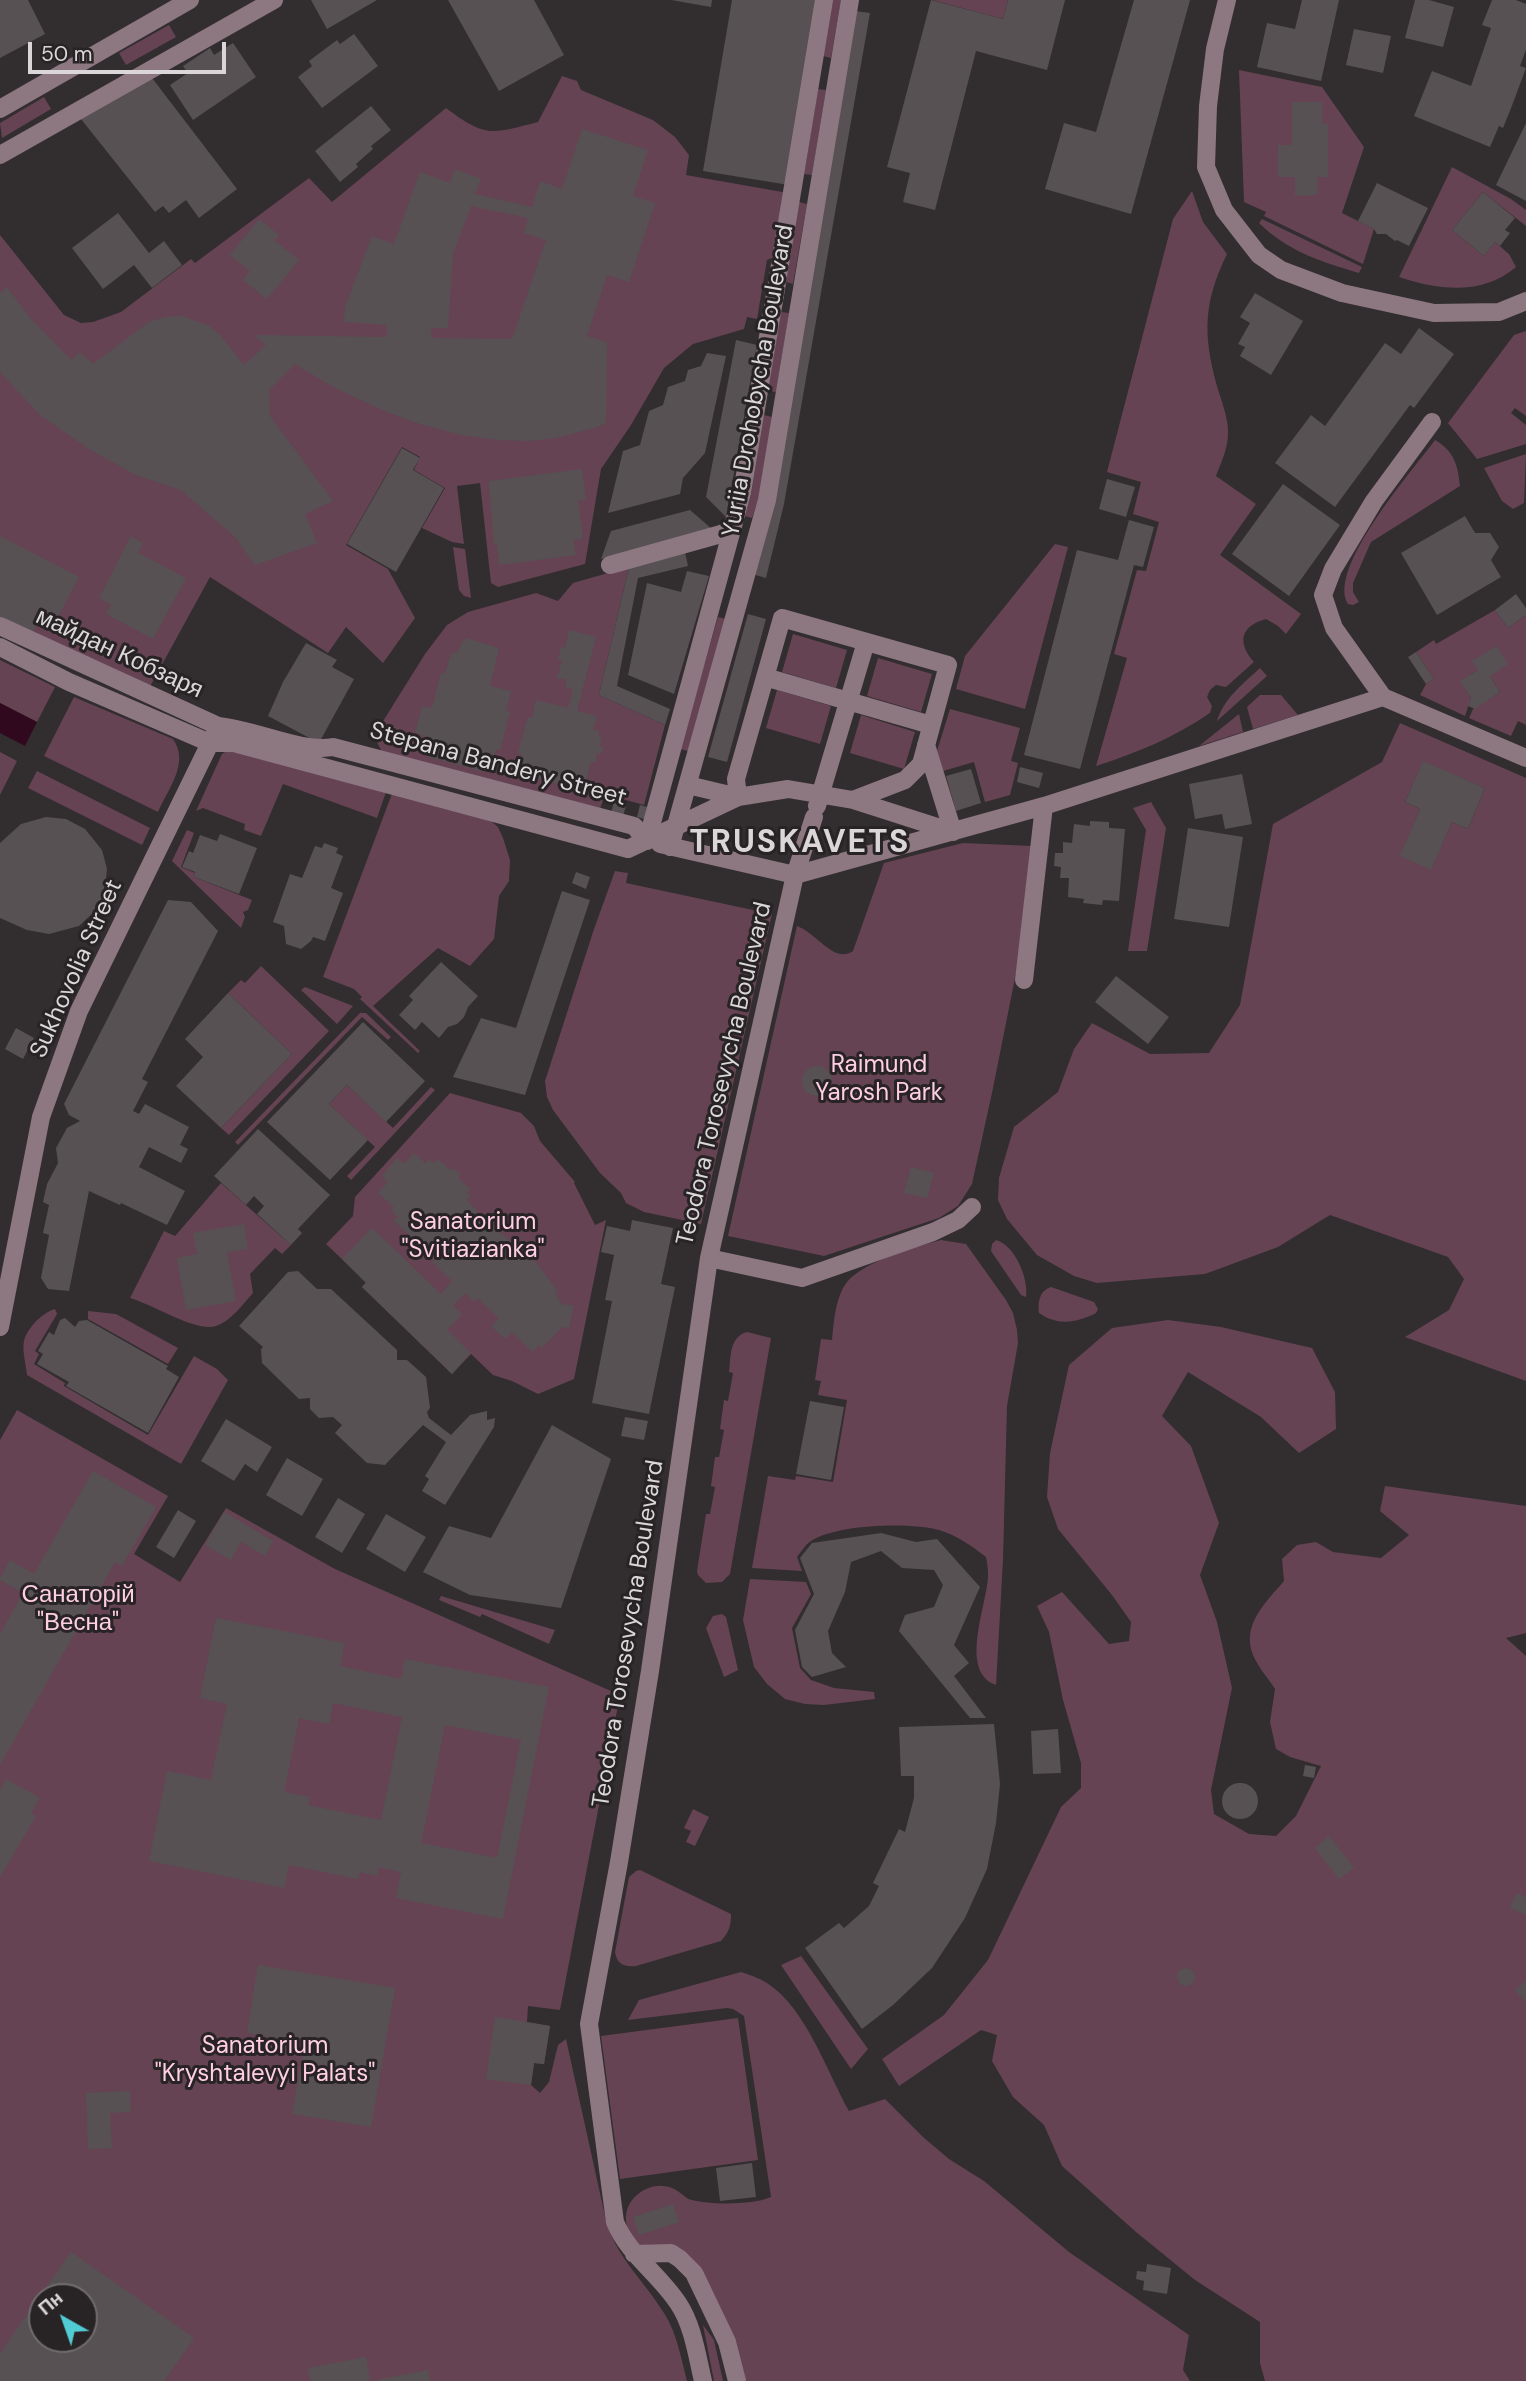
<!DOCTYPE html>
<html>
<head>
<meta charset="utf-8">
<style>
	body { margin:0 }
	#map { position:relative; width:1526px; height:2381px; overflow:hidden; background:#322d2f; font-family:"DM Sans",sans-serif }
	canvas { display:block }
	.north { position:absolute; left:28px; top:2283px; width:70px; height:70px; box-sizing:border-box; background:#282325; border:2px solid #706b6d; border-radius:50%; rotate:320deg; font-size:19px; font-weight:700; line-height:28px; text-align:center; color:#dbd7d9 }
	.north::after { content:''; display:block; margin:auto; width:24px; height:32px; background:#51ccd4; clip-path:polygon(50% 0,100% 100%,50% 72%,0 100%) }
	.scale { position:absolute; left:28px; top:42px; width:198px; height:32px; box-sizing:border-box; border:4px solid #dbd7d9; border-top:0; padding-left:9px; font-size:21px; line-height:24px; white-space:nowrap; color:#dbd7d9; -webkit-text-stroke:5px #282325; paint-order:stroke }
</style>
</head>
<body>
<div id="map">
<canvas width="1526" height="2381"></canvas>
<div class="north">Пн</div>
<div class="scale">50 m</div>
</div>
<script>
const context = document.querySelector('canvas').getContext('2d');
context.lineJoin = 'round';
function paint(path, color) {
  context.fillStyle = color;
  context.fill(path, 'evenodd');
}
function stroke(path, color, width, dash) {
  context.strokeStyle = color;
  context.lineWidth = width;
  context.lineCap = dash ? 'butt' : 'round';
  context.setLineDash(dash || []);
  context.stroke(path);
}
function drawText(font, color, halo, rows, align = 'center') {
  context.font = font + ' "DM Sans",sans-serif';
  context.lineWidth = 6;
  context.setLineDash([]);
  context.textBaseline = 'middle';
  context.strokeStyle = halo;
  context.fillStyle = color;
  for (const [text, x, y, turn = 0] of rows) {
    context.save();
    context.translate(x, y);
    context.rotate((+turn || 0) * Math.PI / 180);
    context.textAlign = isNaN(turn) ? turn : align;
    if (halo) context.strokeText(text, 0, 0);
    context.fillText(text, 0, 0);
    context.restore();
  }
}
paint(new Path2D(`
	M832 0H841L831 58 823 56Z
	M932 0H1008L1003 19Z
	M169 25 176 37 126 65 119 53Z
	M1239 70 1322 87 1364 147 1342 213 1374 229 1363 264 1264 216 1266 212 1244 202Z
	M562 76 577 81 581 90 653 120 675 137 689 155 686 175 788 193 774 257 767 260 757 319 747 317 744 329 693 344 664 368 631 425 601 469 585 564 498 587 491 583 480 483 457 486 464 544 452 542 422 528 445 488 414 470 420 457 402 447 346 545 388 569 415 618 383 663 346 627 328 653 210 577 148 690 0 621V235L64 315 81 323 93 322 121 312 191 259 195 263 309 178 332 202 446 108C486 138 491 134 538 122Z
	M818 89 826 90 812 175 804 174Z
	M44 97 51 109 2 138 0 123Z
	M1452 167 1511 199 1526 210V226L1483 192 1452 230 1484 256 1495 242 1509 254 1516 267C1482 296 1438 290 1399 277Z
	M1192 191 1203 222 1227 254C1203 303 1203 335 1217 386 1221 400 1229 419 1228 434 1228 448 1221 463 1216 476L1256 504 1220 555 1301 614 1286 634 1278 626 1266 619C1240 626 1237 643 1254 662L1226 687 1216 685 1210 690 1207 697 1212 706 1210 713C1175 737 1137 753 1096 766L1127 658 1114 654 1137 570 1146 571 1159 522 1133 514 1141 482 1107 472 1173 219Z
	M799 202 807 204 793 284 786 282Z
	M1262 219 1362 267 1359 273C1322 262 1287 251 1259 223Z
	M781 312 789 313 776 392 768 391Z
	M1526 331V416L1515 408 1511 413 1526 425V444L1477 459 1448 423 1514 335Z
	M764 415 772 417 759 497 752 518 745 516 751 495Z
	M1435 440C1454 451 1458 465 1460 486L1371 542 1353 583V592L1359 602 1353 605 1348 604C1326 569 1413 470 1435 440Z
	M1526 454 1524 503 1513 509 1502 501 1484 468Z
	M1055 544 1068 547 1025 709 956 689 965 656Z
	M453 547 465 549 471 598 464 596 459 590Z
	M629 567 599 695 665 725 644 805 605 794 599 812 384 756 377 742 380 726 425 654 447 625 468 612 536 593 558 601 573 583Z
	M1495 610 1508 628 1526 615V725L1518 721 1511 736 1469 718 1473 709 1500 692 1490 676 1478 670 1461 681 1471 698 1465 716 1420 695 1426 684 1434 679 1416 652 1434 640 1436 644Z
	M718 617 726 619 688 751 680 749Z
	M793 634 847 650 836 688 782 672Z
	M878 658 932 674 921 712 867 696Z
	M0 660 55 687 37 722 0 703Z
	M1260 668 1267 676 1217 721C1224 698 1243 684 1260 668Z
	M777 690 831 706 820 744 766 728Z
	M1260 695H1281L1298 715 1253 729 1247 707Z
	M74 697 173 739C190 763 168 789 158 812L44 756Z
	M950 709 1020 728 1011 761 1018 763 1010 795 985 802 974 762 943 771 937 751Z
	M1239 714 1243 732 1199 746Z
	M861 715 915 732 904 769 850 753Z
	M1400 723 1526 778V1381L1405 1337 1449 1310 1464 1279 1448 1257 1330 1215 1278 1247 1205 1274 1097 1283 1074 1276 1037 1255 1007 1219 998 1200 999 1178 1014 1127 1058 1092 1074 1049 1092 1023 1150 1054 1209 1053 1240 1005 1273 824 1382 762ZM1423 762 1485 788 1468 829 1452 822 1431 869 1401 856 1420 809 1405 802Z
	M231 748 387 789 377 818 283 784 261 836 244 830 245 824 203 808 196 811 222 754Z
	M0 752 17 761 0 795Z
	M37 771 150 828 142 845 28 788Z
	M393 791 484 815 498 827 503 838 510 860 509 881 499 896 494 939 470 966 438 948 373 1006 420 1051 418 1053 360 999 362 997 354 989 323 977Z
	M1151 802 1166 828 1147 951H1128L1146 830 1133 808Z
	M187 830 194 833 181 867 195 873 194 877 252 900 248 910 243 912 245 917 241 928 172 861Z
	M963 843 1032 846 1018 963 992 1093 972 1184 958 1206 939 1218 824 1256 728 1236 797 926C818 934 834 964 853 951L884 863Z
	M615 871 628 873 626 883 772 914 701 1224 644 1212 626 1203 621 1193 600 1173 553 1110 547 1097 545 1081 594 929Z
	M261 966 329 1031 229 1135 221 1128 292 1054 228 993 241 980 245 983Z
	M305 987 353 1006 337 1024 301 990Z
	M360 1013H366L391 1037 388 1040 362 1017 238 1145 235 1142Z
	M347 1085 393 1128 431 1087 435 1090 351 1180 347 1176 375 1147 329 1104Z
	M450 1093 521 1113 534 1126 540 1141 575 1182 574 1183 595 1225 606 1220 574 1379 538 1394 512 1381 493 1375 471 1354 452 1374 362 1287 366 1282 326 1244 353 1216 355 1197Z
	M221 1183 291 1245 282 1254 275 1248 250 1274 253 1293C242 1305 231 1321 216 1326 197 1333 152 1304 130 1298L164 1231 175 1236Z
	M941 1240 966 1244 1006 1300 1013 1313 1017 1330 1018 1343 1007 1406 1003 1560 996 1685C957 1671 989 1602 988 1573 988 1568 987 1562 986 1557 972 1546 956 1535 939 1530 910 1522 837 1524 811 1541 806 1544 801 1552 797 1557L802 1571 752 1568 768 1476 795 1480 796 1476 833 1482 847 1400 818 1395 821 1381 815 1380 821 1339 832 1340C834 1322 835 1298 847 1282 863 1262 917 1246 941 1240Z
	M996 1240C1015 1245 1029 1279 1026 1297L1021 1295 991 1251 992 1244Z
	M1051 1287 1094 1302 1098 1309 1096 1313C1077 1323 1057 1326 1039 1313 1038 1302 1039 1291 1051 1287Z
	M55 1309 57 1314 35 1351 39 1354 34 1364 65 1383 64 1386 148 1435 194 1356 217 1369 228 1380 181 1464 27 1375C26 1365 22 1350 24 1341 27 1328 43 1312 55 1309Z
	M88 1311 116 1314 178 1348 168 1364 88 1319Z
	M1168 1320 1221 1327 1312 1348 1335 1392 1336 1429 1299 1453 1261 1417 1188 1372 1162 1416 1191 1446 1219 1523 1200 1575 1217 1622 1232 1688 1211 1790 1214 1814 1249 1834 1276 1836 1296 1816 1321 1766 1290 1757 1276 1749 1270 1722 1275 1689C1268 1678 1258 1667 1253 1655 1241 1625 1266 1602 1284 1581L1282 1559 1297 1545 1316 1542 1333 1552 1381 1558 1409 1535 1380 1511 1385 1486 1526 1506V1633L1506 1638 1526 1656V2381H1265L1260 2363V2322L1195 2280 1136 2232 1062 2166 1044 2125 1013 2097 992 2061 997 2035 981 2030 899 2086 882 2059 944 2015 988 1960 1061 1807 1081 1788V1763L1063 1700 1049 1632 1037 1606 1062 1592 1109 1644 1129 1641 1131 1622 1112 1595 1058 1529 1047 1497 1050 1453 1069 1365 1112 1328Z
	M747 1332 771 1338 730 1574 722 1582 706 1583 698 1575 697 1571 706 1514H710L715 1487 711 1486 715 1457H719L724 1430 720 1429 724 1400 728 1401 733 1373 729 1372C731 1357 729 1337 747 1332Z
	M17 1410 168 1496 134 1554 180 1582 226 1508 335 1569 620 1695 560 2010 528 2006 527 2022 550 2026 544 2064 534 2063 531 2085 540 2093 549 2082 558 2045 566 2039 607 2225C620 2261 644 2281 664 2313 677 2333 681 2358 687 2381H0V1440ZM42 2297H84V2339H42Z
	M750 1579 806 1582 811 1594 792 1628 800 1668 811 1680 834 1688 874 1692 875 1699 824 1705 805 1704 785 1699 767 1684 754 1667 743 1620Z
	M441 1596 555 1630 549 1644 482 1614 480 1617 439 1600Z
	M722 1614 726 1617 738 1670 724 1677 706 1628 713 1616Z
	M693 1809 709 1817 695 1846 686 1842 691 1831 684 1828Z
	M640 1870 731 1914C731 1926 729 1932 721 1941L636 1966C625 1967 617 1965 615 1952L629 1877 636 1871Z
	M801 1956 868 2049 851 2069 781 1965Z
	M741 1972C750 1975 759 1978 767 1983 806 2008 827 2072 849 2111L885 2099 923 2137 949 2159 984 2181 1069 2252 1189 2335 1183 2370 1190 2381H743L686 2254 679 2248C633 2266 606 2211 644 2190 655 2184 669 2184 679 2192 684 2195 686 2199 692 2200 711 2205 753 2205 771 2197L744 2016 733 2009 727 2008 628 2020 639 2000Z
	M738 2018 758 2160 620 2179 601 2036Z
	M703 2325 714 2340 723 2381H714Z`), '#654353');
paint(new Path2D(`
	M0 703 37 722 25 746 0 733Z`), '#31091e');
paint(new Path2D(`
	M0 0H28L45 34 0 58Z
	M311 0H377L327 29Z
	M448 0H534L564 55 499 91Z
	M671 0H712L711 7Z
	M732 0H819L789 185 703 171Z
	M931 0 1003 19 1008 0H1065L1047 70 976 51 935 210 903 202 910 173 887 167Z
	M1134 0H1190L1131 214 1045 189 1064 123 1096 132Z
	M1302 0H1339L1321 81 1257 67 1267 23 1295 29Z
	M1415 0H1429L1454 7 1443 47 1405 38Z
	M1492 0H1516L1526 4V50L1520 66 1526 68 1513 103 1503 128 1499 126 1490 147 1414 116 1432 71 1471 86 1491 28 1482 25Z
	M855 11 870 13 784 504 766 578 752 574Z
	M1354 29 1391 36 1383 73 1346 65Z
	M354 34 378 66 322 108 298 77 312 66 309 61 337 40 340 44Z
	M233 43 256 77 193 120 170 85 188 73 183 66 210 48 214 55Z
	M149 74 237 189 199 218 186 200 169 213 163 206 155 212 77 114Z
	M1292 102H1322V124H1328V177H1317V195L1295 196V177H1278V145H1292Z
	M371 106 391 130 371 146 373 149 356 164 358 167 340 182 315 151Z
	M1526 123V201L1496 185Z
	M582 129 648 150 633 196 655 203 629 282 607 275 587 336 607 342 606 423 597 427 556 438 529 441 499 440 461 435 420 424 387 412 333 387 295 364 269 390 270 416 333 501 305 514 317 543 255 565 235 537 181 490 136 475 89 449 40 415 0 372V293L7 287 31 319 71 360 80 352 93 364 149 322 165 317 182 316 209 326 220 335 244 365 266 345 253 335 387 337V325L344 322 345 307 372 236 394 244 420 172 450 183 455 169 481 179 475 194 532 207 540 181 562 189ZM471 206 528 218 524 233 546 240 512 339 431 338V328H448L453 254Z
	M1377 183 1428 208 1409 246 1397 240 1395 241 1386 234H1377L1374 229 1358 221Z
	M1483 192 1515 218 1505 230 1510 233 1500 246 1495 242 1484 256 1452 230Z
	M118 213 149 253 164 241 182 265 152 288 134 265 103 289 72 248Z
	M259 219 279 235 274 240 299 260 267 299 243 280 250 271 230 255Z
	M1255 293 1303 321 1271 375 1240 356 1245 347 1238 344 1250 323 1240 317Z
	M1419 328 1454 354 1414 408 1410 405 1335 507 1275 463 1311 415 1325 426 1385 343 1401 354Z
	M736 340 757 345 726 517 706 497Z
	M707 353 726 356 705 453 683 478 680 494 608 513 623 451 640 445 649 411 663 405 668 387 685 381 688 370 701 366Z
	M402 448 420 458 413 470 444 488 396 572 347 544Z
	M582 469 586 500H578L583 539 573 540 576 555 499 565 497 544 494 545 489 481Z
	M1107 479 1135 487 1126 517 1099 509Z
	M1283 484 1340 525 1289 596 1232 554Z
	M690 510 712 529 601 559 611 531Z
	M1465 516 1475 533H1490L1499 547 1491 560 1501 577 1437 615 1401 553Z
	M1129 520 1154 527 1143 567 1134 565 1080 769 1024 755 1077 550 1118 560Z
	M0 536 79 577 58 617 44 610 31 636 0 620Z
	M131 536 143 543 138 553 186 578 153 639 106 614 111 605 99 598Z
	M685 552 688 566 638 578 617 686 670 709 665 725 599 695 629 567Z
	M687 571 709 576 674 694 628 675 647 583 681 592Z
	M1516 594 1526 608V615L1508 628 1495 610Z
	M748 614 766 619 727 762 708 757Z
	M569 630 596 637 577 711 597 716 593 730 599 731 598 736 602 737 599 746 603 747 601 754 597 753 595 763 591 761 584 790 517 773 522 755 518 753 528 717 532 718 536 700 568 708 573 689 565 687 567 680 557 678 562 660 558 659 561 647 565 648Z
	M466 638 499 648 490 686 511 691 506 711 510 712 500 750 496 749 492 764 481 771 428 757 429 752 421 750 424 736 415 733 422 706 432 708 441 673 445 674 451 653 458 652 462 641 465 642Z
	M306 643 337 660 332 667 354 679 319 743 268 716 283 682Z
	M1496 646 1508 664 1490 676 1500 692 1475 709 1468 706 1471 698 1460 681 1478 670 1472 661Z
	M1416 652 1434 679 1426 684 1408 657Z
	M1423 761 1485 788 1468 829 1452 822 1431 870 1400 856 1420 809 1405 802Z
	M1020 767 1043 773 1039 788 1017 782Z
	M971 769 981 803 956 811 946 776Z
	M1242 774 1252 824 1225 829 1222 814 1195 819 1189 784Z
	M614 802 626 806 623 816 611 813Z
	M640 805 651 808 648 820 637 817Z
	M46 817 66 819 85 829 102 850 107 869 104 896 95 911 79 926 49 934 27 930 0 918V843L21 824Z
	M1090 821 1109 822V828L1125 829 1119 901 1103 900 1102 905 1083 903 1084 899 1068 897 1069 878H1060L1061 867 1054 866 1055 853H1063V842L1072 843 1074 824 1090 826Z
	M1188 828 1243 837 1229 927 1174 919Z
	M220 834 257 848 239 894 194 877 195 872 182 867 189 851 193 853 200 835 217 841Z
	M324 843 338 848 336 853 343 856 331 888 343 893 325 941 313 937 311 941 301 949 286 944 284 926 273 922 290 874 302 878 315 846 322 848Z
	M576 872 590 877 586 889 572 883Z
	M562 891 590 900 525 1095 453 1077 481 1018 516 1028Z
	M168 900 191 902 218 931 142 1079 148 1082 133 1111 139 1114 145 1104 189 1127 180 1145 188 1149 181 1163 149 1147 139 1167 185 1191 167 1225 121 1203 120 1205 89 1191 69 1291 48 1289 41 1278 49 1235 43 1233 49 1205 43 1202 47 1184 58 1163 56 1148 67 1128 80 1121 69 1115 64 1104Z
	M441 962 478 996 468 1007 464 1017 457 1024 448 1027 439 1038 422 1022 415 1030 399 1015 413 1000 409 996Z
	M1116 976 1169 1017 1148 1044 1095 1002Z
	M228 993 292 1054 221 1128 176 1086 203 1057 185 1039Z
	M363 1022 425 1081 386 1122 347 1085 329 1104 368 1140 330 1180 267 1122Z
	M16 1028 34 1038 23 1059 5 1049Z
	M802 1081a15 15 0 1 1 30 0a15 15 0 1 1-30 0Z
	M258 1129 330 1195 298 1229 302 1233 291 1245 257 1214 264 1206 254 1196 246 1205 214 1176Z
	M414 1153 425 1163 429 1160 434 1163 438 1159 450 1170 452 1168 461 1175 458 1178 470 1189 467 1193 470 1196 467 1201 478 1211 474 1215 490 1230 493 1226 509 1240 505 1244 509 1250 513 1245 520 1247 530 1262 533 1259 558 1291 555 1294 562 1304 574 1306 569 1328 562 1327 542 1348 539 1345 533 1352 512 1332 505 1339 491 1326 499 1318 477 1298 474 1302 465 1293 453 1306 462 1314 447 1330 471 1353 452 1374 362 1287 366 1283 342 1259 372 1228 441 1294 452 1281 432 1262 435 1258 394 1221 398 1217 391 1210 394 1207 378 1193 388 1182 382 1176 397 1158 404 1164Z
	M911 1167 934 1173 927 1198 904 1193Z
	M632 1220 673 1228 661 1284 675 1287 649 1414 592 1403 612 1301 605 1300 614 1255 601 1252 607 1226 630 1231Z
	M244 1224 248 1249 227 1252 236 1301 186 1310 177 1258 197 1254 193 1233Z
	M298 1271 317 1289H331L397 1350V1360H407L426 1377 430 1408 427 1412 429 1418 451 1435 470 1415 487 1411V1420L495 1418 494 1427 445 1505 422 1491 429 1479 425 1476 446 1442 423 1425 385 1465 367 1463 335 1433 342 1425 333 1417 319 1418 310 1409V1398L299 1399 262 1363 261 1349 263 1347 239 1326 288 1272Z
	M65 1318 75 1327 79 1321 87 1320 168 1366 166 1369 179 1377 148 1433 66 1386 69 1382 37 1364 43 1354 38 1351 49 1332 54 1335 60 1320Z
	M810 1401 844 1407 831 1480 796 1474Z
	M625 1417 648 1421 644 1440 621 1436Z
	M226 1419 272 1447 257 1472 245 1464 234 1481 201 1461Z
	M552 1425 611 1459 561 1608 470 1595 423 1572 449 1526 491 1538Z
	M287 1458 323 1479 302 1516 266 1495Z
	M93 1471 156 1507 122 1566 115 1562 0 1765V1634L23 1593 0 1580V1578L10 1560 34 1574Z
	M338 1498 365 1514 342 1553 315 1537Z
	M178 1510 196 1521 174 1558 156 1547Z
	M224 1512 273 1541 265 1556 241 1542 231 1560 205 1545Z
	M386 1514 426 1537 405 1572 366 1549Z
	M881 1533 916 1542 937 1539 980 1587 954 1645 969 1663 954 1676 986 1718H970L899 1631 905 1615 934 1607 943 1585 934 1570 902 1568 881 1551 851 1562 845 1592 828 1631 832 1653 846 1667 812 1677 802 1667 795 1630 814 1594 800 1558 812 1543Z
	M216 1618 345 1643 340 1666 401 1679 405 1659 549 1687 503 1919 396 1898 401 1872 378 1867 377 1876 360 1872 358 1879 289 1865 284 1888 149 1861 167 1771 211 1780 227 1704 200 1698ZM333 1703 402 1717 381 1820 308 1805 310 1797 284 1792 299 1718 329 1724ZM445 1725 521 1740 497 1858 421 1843Z
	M994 1724 1000 1784 996 1823 987 1869 965 1918 932 1968 893 2005 862 2029 805 1948 839 1923 844 1928 869 1906 879 1886 873 1883 899 1829 905 1832 914 1798V1776H901L899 1727Z
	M1058 1729 1061 1773 1033 1774 1031 1731Z
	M1305 1765 1316 1767 1314 1778 1303 1776Z
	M6 1779 40 1798 31 1813 36 1816 0 1877V1790Z
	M1222 1801a18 18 0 1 1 36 0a18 18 0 1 1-36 0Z
	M1329 1836 1354 1868 1339 1879 1315 1848Z
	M1517 1893 1526 1897V1915L1510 1908Z
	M258 1965 395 1988 371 2127 292 2114 305 2043 247 2033Z
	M1177 1977a9 9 0 1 1 18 0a9 9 0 1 1-18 0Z
	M1526 1981V2002L1515 1990Z
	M495 2017 550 2026 544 2064 534 2063 531 2085 486 2079Z
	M130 2091 131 2112 110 2113 112 2148 88 2149 86 2093Z
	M752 2163 756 2197 720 2201 716 2168Z
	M673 2204 679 2222 639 2235 633 2217Z
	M71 2252 194 2338 164 2381H0V2353ZM42 2297H84V2339H42Z
	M1147 2264 1171 2268 1167 2294 1143 2290 1144 2281 1136 2279 1137 2271 1146 2272Z
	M366 2357 370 2381H311L308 2368Z
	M428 2370 430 2381H377V2380Z`), '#575153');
stroke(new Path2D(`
	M1227 0 1215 49 1208 106 1206 167 1224 210 1259 255 1281 270 1342 293 1434 313 1499 312 1526 301
	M0 109 190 0
	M0 155 274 0
	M610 565 721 534 732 529
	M0 626 218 726C254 729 301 753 333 747L634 826 647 841
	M0 647 69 682 210 743H234L628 849 738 797 788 789 853 800 953 832
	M765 677 931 725
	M1383 697 1334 628 1323 595 1333 569 1374 501 1432 422
	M1383 697 1526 758
	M926 745 953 832
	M688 785 738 797 736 779 782 618 948 665 921 764 905 780 853 800
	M817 806 866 642
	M647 841 742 493 824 0
	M660 844 795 875 1044 806 1383 697
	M670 847 767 500 850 0
	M1024 980 1044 806
	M709 1258 802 1278 933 1232 958 1220 972 1207
	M0 1327 41 1117 79 1011 215 733
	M634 2254 671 2253 680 2259 694 2273 727 2342 737 2381
	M703 2381C697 2356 693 2325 678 2303 659 2274 628 2254 615 2222L589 2024 619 1862 650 1671 709 1258 795 875 814 817`), '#8d7780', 18);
drawText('24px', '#dbd7d9', '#282325', [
	["Yuriia Drohobycha Boulevard",759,381,-80],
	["майдан Кобзаря",119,654,25],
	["Stepana Bandery Street",498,765,15],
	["Sukhovolia Street",77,969,-66],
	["Teodora Torosevycha Boulevard",725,1074,-77],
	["Teodora Torosevycha Boulevard",629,1634,-81]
]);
drawText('24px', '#fecee2', '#282325', [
	["Raimund",879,1066],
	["Yarosh Park",879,1094],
	["Sanatorium",473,1223],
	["\"Svitiazianka\"",473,1251],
	["Санаторій",78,1596],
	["\"Весна\"",78,1624],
	["Sanatorium",265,2047],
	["\"Kryshtalevyi Palats\"",265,2075]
]);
context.letterSpacing = '2px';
drawText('bold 32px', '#dbd7d9', '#282325', [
	["TRUSKAVETS",800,844]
]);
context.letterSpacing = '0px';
</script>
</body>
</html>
